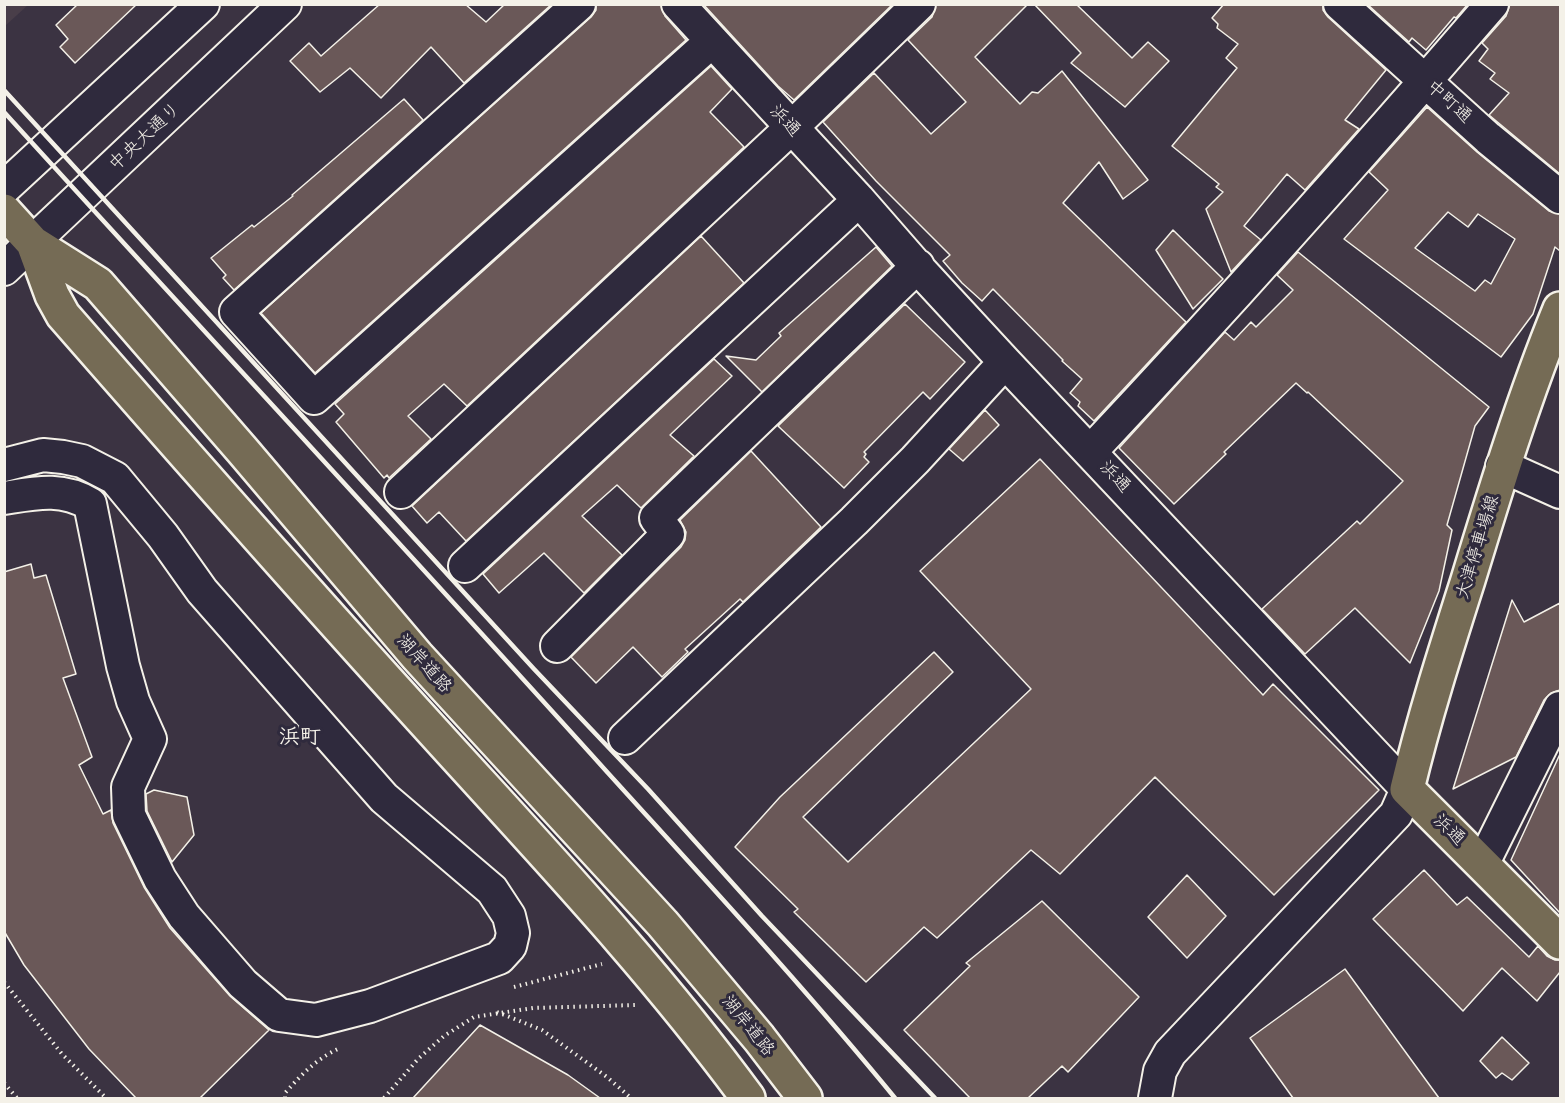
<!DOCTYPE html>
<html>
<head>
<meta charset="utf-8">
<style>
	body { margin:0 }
	#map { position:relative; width:1565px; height:1103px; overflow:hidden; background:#3b3342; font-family:"Patrick Hand",sans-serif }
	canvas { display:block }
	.frame { position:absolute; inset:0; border:6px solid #f4f1e8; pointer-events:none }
</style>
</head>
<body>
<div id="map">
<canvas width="1565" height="1103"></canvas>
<div class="frame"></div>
</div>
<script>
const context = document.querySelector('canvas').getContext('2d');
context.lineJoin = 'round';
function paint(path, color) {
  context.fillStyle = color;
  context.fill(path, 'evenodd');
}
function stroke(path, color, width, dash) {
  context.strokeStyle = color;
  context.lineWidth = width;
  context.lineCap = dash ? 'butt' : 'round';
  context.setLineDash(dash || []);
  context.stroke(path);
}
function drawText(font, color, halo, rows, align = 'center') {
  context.font = font + ' "Patrick Hand","Klee One",sans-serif';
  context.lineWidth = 6;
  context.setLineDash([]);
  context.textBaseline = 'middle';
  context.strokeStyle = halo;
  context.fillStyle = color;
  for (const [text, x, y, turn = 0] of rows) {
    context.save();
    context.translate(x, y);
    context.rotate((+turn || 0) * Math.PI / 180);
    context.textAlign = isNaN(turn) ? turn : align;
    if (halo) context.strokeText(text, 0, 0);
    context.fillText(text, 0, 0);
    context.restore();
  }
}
paint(new Path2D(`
	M5 4H28V5L5 26Z`), '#493e49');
const building = new Path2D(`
	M78 4H137L75 63 60 47 68 39 56 25Z
	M380 4H465L486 22 505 4H552L464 83 431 47 381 98 350 68 320 92 290 61 309 43 321 56Z
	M596 4H661L665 16 686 40 315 373 261 313 591 17 596 10Z
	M703 4H893L794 100 778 86Z
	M936 4H1028L975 57 1020 104 1032 92 1038 93 1062 71 1148 180 1123 199 1099 162 1063 203 1186 322 1094 421 1078 406 1080 402 1070 393 1082 379 1062 361 1063 360 993 289 982 301 962 283 943 261 950 255 876 181 823 122 874 73 931 134 966 102 908 40 932 17Z
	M1034 4H1076L1132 58 1148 42 1169 61 1125 107 1071 63 1081 53Z
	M1224 4H1323V10L1328 17 1386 70 1345 120 1359 129 1305 190 1287 174 1244 226 1261 240 1231 272 1206 209 1223 192 1216 187 1219 184 1172 146 1237 68 1226 58 1238 44 1217 28 1218 24 1212 18Z
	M1367 4H1468L1456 18 1454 17 1426 50 1412 38 1409 42Z
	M1510 4H1560V174L1489 115 1509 93 1490 79 1495 73 1479 61 1488 49 1482 43 1506 16Z
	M711 66 732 89 710 112 744 147 467 406 444 384 408 416 431 439 389 478 387 475 384 478 336 422 344 414 335 404Z
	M404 99 423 120 234 290 223 278 226 275 211 258 252 225 254 227 293 196 292 195Z
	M1427 107 1477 152 1549 211 1560 214V251L1555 247 1533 314 1501 357 1344 239 1388 190 1369 172ZM1448 212 1468 227 1478 214 1515 239 1491 284 1485 280 1475 291 1415 248Z
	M1173 230 1223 279 1193 309 1156 250Z
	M701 236 744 283 466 541 439 512 427 523 412 506Z
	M876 247 892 266 762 392 726 356 756 360 781 336 779 333Z
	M1298 252 1489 407 1475 426 1447 525 1452 530 1439 591 1410 663 1355 608 1305 654 1262 609 1357 521 1360 524 1403 481 1308 392 1307 393 1296 383 1224 452 1226 454 1174 504 1119 448 1225 332 1234 340 1251 322 1256 327 1293 290 1277 275Z
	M905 304 965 362 930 399 923 392 864 452 866 454 864 457 869 462 844 488 778 426Z
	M714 359 732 376 670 435 694 456 641 508 617 485 582 516 622 555 584 593 544 553 499 593 483 574Z
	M985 410 999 425 963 461 949 449Z
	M751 451 821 527 743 602 740 599 685 649 688 652 662 677 633 647 596 683 571 657 681 547 685 540 686 532 680 520Z
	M1040 459 1263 695 1273 684 1379 790 1274 895 1155 777 1060 874 1031 850 937 938 924 927 866 982 794 912 798 909 735 847 780 797 934 652 953 672 803 817 848 862 1031 689 920 571Z
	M31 564 34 578 46 575 76 674 63 678 92 757 79 765 103 814 111 810 113 823 144 887 170 928 230 996 269 1030 200 1098H136L89 1049 24 965 4 931V572Z
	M1512 600 1524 622 1560 603V690L1551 693 1544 700 1516 757 1453 789Z
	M1560 754V913L1511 860Z
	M154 790 187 797 194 835 172 862 147 811 146 794Z
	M1424 870 1457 905 1467 897 1529 957 1538 946 1547 956 1555 960H1560V972L1537 1001 1502 968 1463 1011 1373 919Z
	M1187 875 1226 916 1187 958 1148 917Z
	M1042 901 1139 997 1068 1072 1062 1066 1028 1098H970L904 1030 970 966 966 963Z
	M1345 969 1439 1098H1293L1250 1038Z
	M480 1025 568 1075 600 1098H413Z
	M1502 1037 1529 1063 1512 1080 1502 1073 1496 1078 1480 1061Z`);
paint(building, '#6a5858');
stroke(building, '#f4f1e8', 1.5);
const minor = new Path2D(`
	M579 4 236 312 314 398 712 41
	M678 4 859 200 920 270 1005 362 1407 789 1396 814 1170 1053 1160 1071 1155 1098
	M1340 4 1488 138 1560 197
	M4 188 203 4
	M4 269 285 4
	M1091 451C1228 305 1361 156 1492 4
	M4 465 43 455 63 457 82 461 115 478 163 536 202 591 384 798 492 890 509 916 513 933 510 946 499 958 370 1006 316 1020 279 1015 243 984 184 916 160 879 129 815 128 787 150 739 133 701 123 666 90 504C61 487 36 493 4 498
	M1502 466 1560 492
	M401 492 791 128 919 4
	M465 566 859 200
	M557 646 668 534 656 518 918 266
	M625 738 854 521 915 460 1005 362
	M1483 863 1560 708`);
const major = new Path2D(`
	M4 211 33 243 98 284 243 451 417 656 663 924 759 1038 805 1098
	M33 243 52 295 63 315C181 450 300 585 421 718 533 842 649 963 748 1098
	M1560 309C1524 397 1496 488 1468 580 1446 649 1424 718 1407 789L1560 942`);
stroke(minor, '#f4f1e8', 36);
stroke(major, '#f4f1e8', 38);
stroke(new Path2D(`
	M4 982 62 1054 106 1098
	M514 987 602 964
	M497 1012 542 1030 607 1077 631 1098
	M4 1083 17 1098
	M285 1098V1093C302 1074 316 1059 340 1048
	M384 1098 418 1059 444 1036 474 1017 533 1008 635 1005`), '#f4f1e8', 4, [1.5, 4.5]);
stroke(minor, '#2f2a3d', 32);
stroke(major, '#756b55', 33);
stroke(new Path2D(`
	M4 90 534 669 648 789 762 916 935 1098
	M4 112C205 333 408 551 608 773 705 880 804 987 895 1098`), '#f4f1e8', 4.5);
drawText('18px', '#f4f1e8', '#2f2a3d', [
	["中町通",1449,102,42],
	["浜通",785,121,47],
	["中央大通り",145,137,-43],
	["浜通",1115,477,47],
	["大津停車場線",1478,547,-73],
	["湖岸道路",424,664,48],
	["浜通",1449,830,44],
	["湖岸道路",748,1026,51]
]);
drawText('bold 21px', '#f4f1e8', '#2f2a3d', [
	["浜町",300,737]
]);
</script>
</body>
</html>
